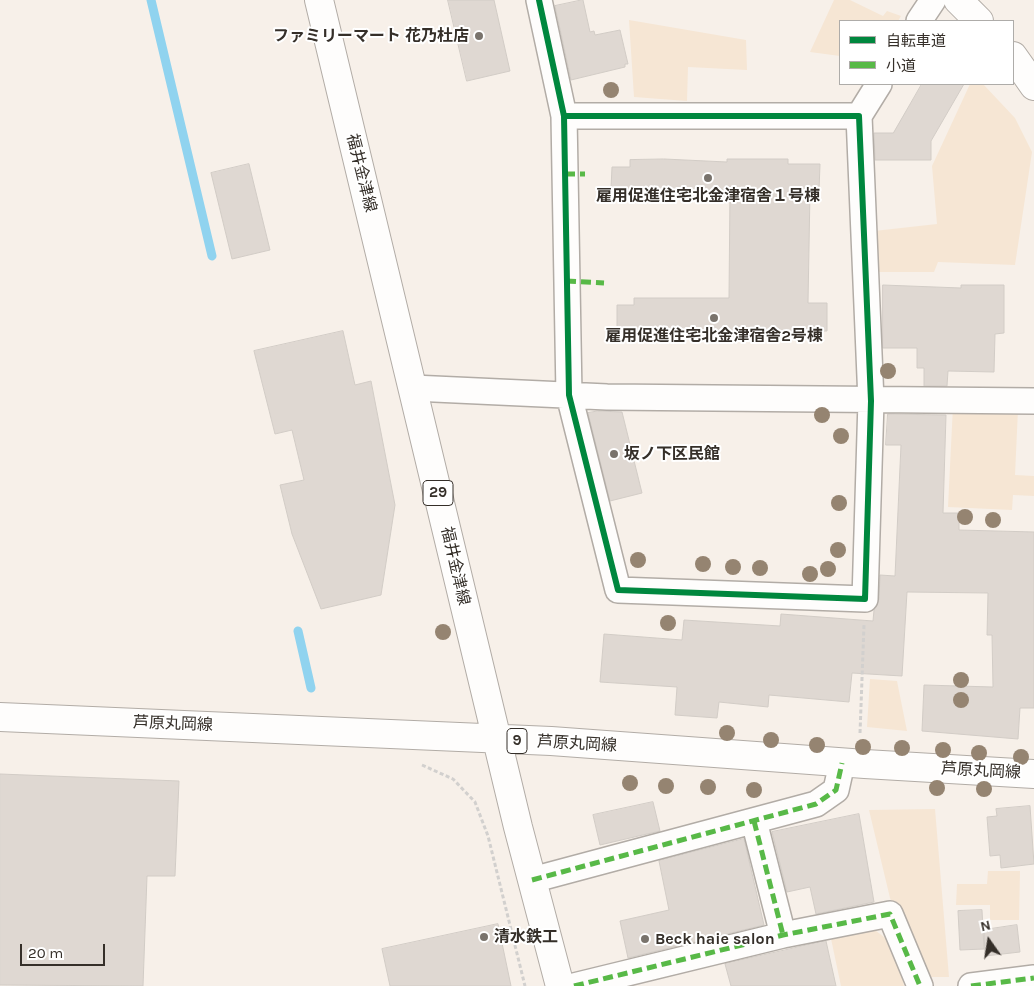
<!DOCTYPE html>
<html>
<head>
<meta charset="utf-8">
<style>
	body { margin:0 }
	#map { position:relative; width:1034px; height:986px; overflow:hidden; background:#f7f0e9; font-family:Karla,"Noto Sans JP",sans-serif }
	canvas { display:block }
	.legend { position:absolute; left:839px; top:20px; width:175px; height:65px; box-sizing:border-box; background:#fff; border:1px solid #aeaca9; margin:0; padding:6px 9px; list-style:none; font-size:15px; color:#352f29 }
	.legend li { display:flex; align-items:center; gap:10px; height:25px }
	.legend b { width:25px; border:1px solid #aeaca9 }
	.north { position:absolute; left:964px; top:916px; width:50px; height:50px; -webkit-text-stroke:4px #fff; paint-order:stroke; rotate:347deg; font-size:14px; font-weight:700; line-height:20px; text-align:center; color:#352f29 }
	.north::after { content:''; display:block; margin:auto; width:18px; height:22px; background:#352f29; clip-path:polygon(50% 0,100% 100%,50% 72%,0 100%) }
	.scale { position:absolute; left:20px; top:944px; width:85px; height:22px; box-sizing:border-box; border:2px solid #352f29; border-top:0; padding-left:6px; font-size:15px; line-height:18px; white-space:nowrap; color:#352f29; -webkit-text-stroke:4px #fff; paint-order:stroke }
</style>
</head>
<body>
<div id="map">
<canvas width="1034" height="986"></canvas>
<ul class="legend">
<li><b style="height:6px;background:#00873e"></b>自転車道</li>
<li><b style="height:6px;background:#58b947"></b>小道</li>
</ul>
<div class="north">N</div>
<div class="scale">20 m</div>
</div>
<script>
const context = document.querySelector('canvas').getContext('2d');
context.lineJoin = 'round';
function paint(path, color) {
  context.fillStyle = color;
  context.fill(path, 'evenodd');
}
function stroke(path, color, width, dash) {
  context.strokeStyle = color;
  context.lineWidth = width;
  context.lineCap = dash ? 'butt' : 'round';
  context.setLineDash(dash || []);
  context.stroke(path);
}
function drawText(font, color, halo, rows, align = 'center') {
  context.font = font + ' Karla,"Noto Sans JP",sans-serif';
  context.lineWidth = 4;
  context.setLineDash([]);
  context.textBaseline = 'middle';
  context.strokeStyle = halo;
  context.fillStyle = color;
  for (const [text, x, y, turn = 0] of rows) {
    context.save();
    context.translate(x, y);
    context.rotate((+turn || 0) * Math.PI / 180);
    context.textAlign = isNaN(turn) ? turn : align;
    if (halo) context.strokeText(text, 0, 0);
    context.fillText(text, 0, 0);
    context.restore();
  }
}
paint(new Path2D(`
	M834 0H850L883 16 887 11 901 16 898 21H840V56L810 52Z
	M629 20 746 40 747 70 688 67 687 101 634 97Z
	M970 84H983L1015 118 1032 152 1015 265 938 262 934 272H875L874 231 937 224 932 166Z
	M953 406 1018 409 1015 475 1034 476V496L1013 495 1012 510 948 507Z
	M870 679 897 681 907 731 867 727Z
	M935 809 949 977H925L890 898 869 810Z
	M988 871H1020L1019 920H990V905H956L957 884H987Z
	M869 926C899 946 897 952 904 986H841L830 934Z`), '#f6e6d4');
stroke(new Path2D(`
	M151 0 212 256
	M298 631 311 688`), '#90d3ef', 9);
const building = new Path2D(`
	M448 0H494L510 71 467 81Z
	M583 0 590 32 594 31 595 35 620 30 628 64H625V67L571 80 555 6Z
	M922 84H964L931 141V160H875L874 133H893Z
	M664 159 727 162V159H788V164H820L819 191H810L808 303H827V331H617V305H634V298H729L730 190 611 189 612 167H630V160Z
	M249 164 270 250 232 259 211 173Z
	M883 285 961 288V285H1004V333L995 334 994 372 948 371 947 386H924V368H917V348H883Z
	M343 331 355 385 371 381 395 505 381 595 321 609 292 534 280 485 304 480 292 430 275 434 254 351Z
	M598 411 622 412 642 493 610 501 588 413Z
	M888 414 946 415 943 513H959V530L1034 532V708H1020L1018 739 922 731 924 685 993 687 992 635H987L988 593 907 592 902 676 852 673 849 702 769 695 768 707 719 702 717 718 675 715 677 687 600 682 604 634 682 640 684 620 780 626 781 614 873 621 874 610 879 599 880 575 895 576 901 445H886Z
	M0 774 179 781 175 876H147L143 986 0 985Z
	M653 802 660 831 600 845 593 815Z
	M1030 806 1034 864 1001 868 1000 855 990 856 987 817 997 816 996 809Z
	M859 814 874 902 816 914 810 887 787 892 772 832Z
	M744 839 764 925 628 958 620 921 669 910 659 861Z
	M982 910 984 949 960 950 958 911Z
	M498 924 511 986H390L382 949Z
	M1017 925 1020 952 985 956 984 930Z
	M826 941 836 986H731L725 964Z`);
paint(building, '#dfd8d2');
stroke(building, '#d2ccc6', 1);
const street = new Path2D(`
	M539 0 564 116 569 395 618 590 865 599 871 401 859 116H564
	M919 21 933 0
	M859 116 879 84
	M413 388 607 397 1034 401
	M754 821 783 935
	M532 880 816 804 836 790 842 763
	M574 986 783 935 890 914 920 986
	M971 986 1034 978`);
const secondary = new Path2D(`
	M958 0 979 21
	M1013 56 1034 86`);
const primary = new Path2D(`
	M319 0 518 827 560 986
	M0 717 551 741 865 764 1034 774`);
stroke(street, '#b2aca6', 28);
stroke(secondary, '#b2aca6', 30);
stroke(primary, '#b2aca6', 30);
stroke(new Path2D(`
	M860 733 864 625
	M422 765 453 779 475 802 488 836 525 986`), '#d2d0ce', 3, [4, 2.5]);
stroke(street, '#fefdfc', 25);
stroke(secondary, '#fefdfc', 28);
stroke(primary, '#fefdfc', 28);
stroke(new Path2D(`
	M565 174H585
	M566 281 604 283
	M754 821 783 935
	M532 880 816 804 836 790 842 763
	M574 986 783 935 890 914 920 986
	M971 986 1034 978`), '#58b947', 5, [10, 5]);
stroke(new Path2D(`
	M539 0 564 116 569 395 618 590 865 599 871 401 859 116H564`), '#00873e', 6);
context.fillStyle = '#958471';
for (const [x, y] of [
	[611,90],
	[888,371],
	[822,415],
	[841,436],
	[839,503],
	[965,517],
	[993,520],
	[838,550],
	[638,560],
	[703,564],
	[733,567],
	[760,568],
	[828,569],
	[810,574],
	[668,623],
	[443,632],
	[961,680],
	[961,700],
	[727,733],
	[771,740],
	[817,745],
	[863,747],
	[902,748],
	[943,750],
	[979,753],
	[1021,757],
	[630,783],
	[666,786],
	[708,787],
	[937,788],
	[984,789],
	[754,790]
]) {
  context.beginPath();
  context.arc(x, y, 8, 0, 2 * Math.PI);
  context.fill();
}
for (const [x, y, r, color] of [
	[479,36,5,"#79736c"],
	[708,178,5,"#79736c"],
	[714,318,5,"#79736c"],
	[614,454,5,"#79736c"],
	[484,937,5,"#79736c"],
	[645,939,5,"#79736c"]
]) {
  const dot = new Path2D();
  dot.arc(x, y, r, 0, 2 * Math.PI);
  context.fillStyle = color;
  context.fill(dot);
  stroke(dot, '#fff', 2);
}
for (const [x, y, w] of [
	[438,493,30],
	[517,741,20]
]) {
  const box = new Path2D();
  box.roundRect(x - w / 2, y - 12.5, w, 25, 4);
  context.fillStyle = '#fff';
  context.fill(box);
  stroke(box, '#352f29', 1);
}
drawText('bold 15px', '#352f29', null, [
	["29",438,493],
	["9",517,741]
]);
drawText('bold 16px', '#352f29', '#fff', [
	["ファミリーマート 花乃杜店",469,36,"right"],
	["雇用促進住宅北金津宿舎１号棟",708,196,"center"],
	["雇用促進住宅北金津宿舎2号棟",714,336,"center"],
	["坂ノ下区民館",624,454],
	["清水鉄工",494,937],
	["Beck haie salon",655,939]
], 'left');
drawText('16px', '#352f29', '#fff', [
	["福井金津線",361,173,76],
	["福井金津線",455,566,77],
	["芦原丸岡線",173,724,2],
	["芦原丸岡線",577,744,3],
	["芦原丸岡線",981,771,3]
]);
</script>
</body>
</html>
